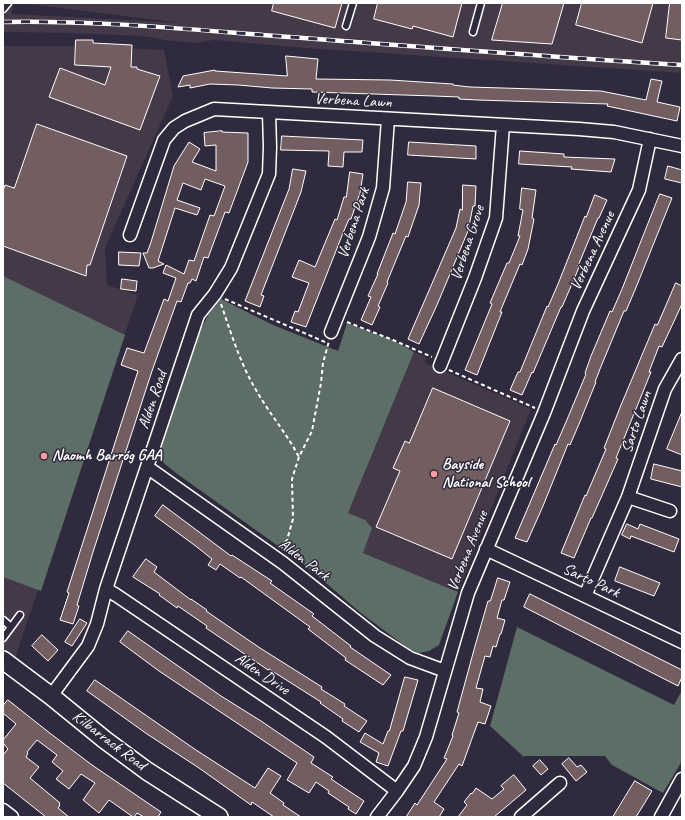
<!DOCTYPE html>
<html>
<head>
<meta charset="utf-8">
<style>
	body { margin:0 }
	#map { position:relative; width:685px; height:820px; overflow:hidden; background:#2f2a3d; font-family:Caveat,sans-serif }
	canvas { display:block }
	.frame { position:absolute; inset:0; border:4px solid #fff; pointer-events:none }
</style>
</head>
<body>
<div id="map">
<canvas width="685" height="820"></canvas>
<div class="frame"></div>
</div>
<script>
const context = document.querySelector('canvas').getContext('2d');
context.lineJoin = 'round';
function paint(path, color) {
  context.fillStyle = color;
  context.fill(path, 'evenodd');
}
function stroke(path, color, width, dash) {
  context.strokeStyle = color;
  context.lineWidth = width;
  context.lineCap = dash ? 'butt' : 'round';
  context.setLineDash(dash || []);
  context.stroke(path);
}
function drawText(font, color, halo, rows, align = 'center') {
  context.font = font + ' Caveat,sans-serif';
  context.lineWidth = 3;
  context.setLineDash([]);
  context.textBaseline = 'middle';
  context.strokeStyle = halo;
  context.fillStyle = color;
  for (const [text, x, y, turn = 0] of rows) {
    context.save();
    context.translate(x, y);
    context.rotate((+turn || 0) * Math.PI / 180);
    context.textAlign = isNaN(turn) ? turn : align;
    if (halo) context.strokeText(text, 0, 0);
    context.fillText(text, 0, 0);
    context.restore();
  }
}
paint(new Path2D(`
	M3 3H14L11 14 182 23 19 3H682V73L306 48 214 40 194 43 165 40 142 36 70 33 3 32Z
	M3 46H79L164 50 173 96 105 248 107 285 138 295 14 661 3 651Z
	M414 352 426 357 425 363 531 409 458 592 363 553 348 513Z`), '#433948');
paint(new Path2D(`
	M3 276 125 335 41 591 3 577Z
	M221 299 273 325 338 351 347 323 393 340 414 352 348 513 365 520 372 528 363 553 458 592 439 645 429 651 419 653 409 649 361 613 306 566 176 473 159 459V451L197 338 208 315Z
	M517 627 674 705 682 690V761L663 793 612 765 605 756H525L524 757 490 726Z`), '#5c6e66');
const building = new Path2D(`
	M274 3H342L335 28 272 11Z
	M378 3H462L453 37 413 26 412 29 374 19Z
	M503 3H564L552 44 492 40Z
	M582 3H653L642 43 576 25Z
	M670 3H682V40L666 38Z
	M76 40H93V43L132 45 131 67H137V69L160 76 140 130 49 97 60 68 105 85 111 67 75 65Z
	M286 56 318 59 316 79 390 80 453 84V85L470 87 601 91 646 100 651 79 662 81 657 102 680 107 677 121 607 106 608 104 477 100 459 99V97L434 96 312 92V89L272 88 238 85 210 84 190 88V85L178 87 183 76 215 70V71L287 76Z
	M37 124 127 156 90 265H87L86 276 3 246V191L5 185 14 188Z
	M222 131V132L248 133V162L229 213 225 212 208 258 204 257 196 281 192 279 190 283H188L181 302 177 301 152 371 93 552 77 605 79 606 73 624 60 620 69 593 67 592 138 371 121 365 127 348 144 353 164 299 168 301 176 278 163 273 166 265 184 274 189 260 194 261 210 215 214 216 225 186 205 179 201 190 183 183 177 200 200 208 197 215 175 208 158 261 164 264 153 268H149L143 253H147L151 242 174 166 189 142 200 149 192 162 216 171V145L205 146 204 133Z
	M282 136 363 140 362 152H344L343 167 328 166 329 151 281 150Z
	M409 142 476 146V159L408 155Z
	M520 151 564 154V157L615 159 611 172 571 169 572 167 519 164Z
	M668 166 682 170V183L665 179Z
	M293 169 306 171 301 192 261 295 264 296 260 307 245 301 289 189Z
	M350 172 363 174 360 193 351 219H349L343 233 306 327 291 322 295 311 298 312 309 283 292 277 299 260 315 267 335 219 337 220 344 197H346Z
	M408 182 421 183 419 205 408 237 406 236 387 282 388 283 378 306 380 307 372 325 361 320 371 297 368 296 378 274H377L393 233 395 234 406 202Z
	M463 185 476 186 475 206H473L468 231 437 305 419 344 408 339 456 228 460 209 462 210Z
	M522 188 536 190 532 218 534 219 528 249 522 265 520 264 500 312H502L477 375 465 370 492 304 490 303 507 263H509L520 236H518L523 210 520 209Z
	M660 194 672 198 635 290 626 311H624L600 369 595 382H596L579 424 570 445 568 444 543 506 527 542 515 538 555 444 556 445 566 422 586 374 585 373 591 356 610 311 612 312 622 289Z
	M595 195 607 200 599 218H598L578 266 579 267 575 277 562 307H561L533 373 532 372 522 395 510 390 518 372H520L547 306 548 307 558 284 585 216 586 217Z
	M119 252 141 253 139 266 119 265Z
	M122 279 137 281 136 291 121 289Z
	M676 283 682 286V304L662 347 659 346 649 372H651L616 458 618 459 592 518H591L574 558 561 553 585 495 586 496 606 449 604 448 621 405 655 324 657 325Z
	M433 388 510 421 452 559 376 527 400 471 393 468 405 441 409 443Z
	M682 412V455L667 449Z
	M654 464 682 471V487L651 479Z
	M163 505 231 556 232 555 272 581 270 583 314 614 312 616 351 646 350 647 391 675 383 685 345 660 346 658 308 629 310 627 241 577 240 578 220 564 216 570 208 565 212 559 197 547 155 516Z
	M627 524 638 529 640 524 679 539 674 552 631 536 630 539 622 535Z
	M146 559 157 567 154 572 191 600V599L207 610 206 611 260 648 322 687 321 689 345 704 344 706 367 721 359 732 342 721 343 719 320 703 321 702 269 669 268 670 252 659 206 628 207 626 178 606 177 608 159 595 160 594 133 577Z
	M620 567 660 583 654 596 615 581Z
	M498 578 510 582 504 600H502L497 618 505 620 501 634H500L496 647 493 646 490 657 485 656 476 688 483 689 480 702 491 706 485 724 478 722 462 766 459 764 434 802 444 809 439 817H406L415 803 417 805 447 759 444 758 453 736 452 735 459 713 457 712 475 646 488 601H490Z
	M530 594 682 670V677L678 686 524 607Z
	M80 619 87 623 72 646 65 642Z
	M128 631 221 696 261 721 314 757 311 763 333 777 331 779 364 801 356 814 348 809 349 807 328 793 329 791 316 782 309 793 287 780 297 763 159 671 120 642Z
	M42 635 58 650 48 661 32 646Z
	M405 677 418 680 403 731H401L388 766 376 762 379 753 360 742 365 733 383 744 388 731H389Z
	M95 680 196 750 255 788 268 768 281 776 270 793 284 803 283 805 301 817H274L252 802 251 805 199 768 147 734 87 691Z
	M8 700 51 734 92 765 161 812 158 817H144L137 813 134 817H133L109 800 99 813 83 800 95 783 81 774 69 789 56 779 63 771 52 762 57 755 37 740 27 752 28 753 26 757 39 767 30 778 60 803 59 804 60 805 58 808 69 817H46L3 783V755L8 749 3 743V740L16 724 3 713V706Z
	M569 758 577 767 581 765 587 772 576 781 562 764Z
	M540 760 548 769 541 775 533 766Z
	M514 775 526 790 494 817H458L467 805 464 802 471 793 472 794 476 788 492 799 504 789 501 786Z
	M635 781 652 791 636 817H613Z`);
paint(building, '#725d60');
stroke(building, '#fff', 1);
const lane = new Path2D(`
	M3 9 8 3
	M346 26 353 3
	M473 32 481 3
	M3 620 11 627
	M3 638 20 615`);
const street = new Path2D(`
	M130 235 164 140 174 128 185 121 214 109 579 129 614 132 682 146
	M331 332 369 237 383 188 388 119
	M440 366 475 278 496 218 503 125
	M147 467 283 563 375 636 410 658 445 671
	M628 497 670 511
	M486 549 682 642
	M106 589 116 595 326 737 397 791
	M585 596 628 497 665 389 682 359
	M51 696 88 646 97 624 106 589 198 315 215 294 231 268 269 174 270 147 269 113
	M3 810 12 817
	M377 817 397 791 414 766 426 737 468 593 544 413 583 311 639 190 650 139
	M521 817 560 783
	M661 817 682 779`);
const secondary = new Path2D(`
	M3 660 51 696 105 740 147 771 219 817`);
stroke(lane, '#fff', 9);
stroke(street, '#fff', 15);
stroke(secondary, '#fff', 20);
stroke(new Path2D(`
	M225 299 325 342
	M221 304C231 333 240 363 256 390 269 413 287 434 299 457
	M347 322 393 340 432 357
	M449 370 535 408
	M281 548 287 540 293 519 292 479 299 457 312 431 321 383 323 363 329 341`), '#fff', 2, [4, 3]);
stroke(lane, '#2f2a3d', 6);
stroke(street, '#2f2a3d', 12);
stroke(secondary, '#2f2a3d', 17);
const rail = new Path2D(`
	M3 22C99 20 194 30 290 37 420 47 551 57 682 65`);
stroke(rail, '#fff', 4.5);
stroke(rail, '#2f2a3d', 3, [9]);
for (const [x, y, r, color] of [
	[44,456,4,"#ff9aa2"],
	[434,474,4,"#ff9aa2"]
]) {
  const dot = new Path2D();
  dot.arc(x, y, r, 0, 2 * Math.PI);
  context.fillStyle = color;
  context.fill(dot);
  stroke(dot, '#2f2a3d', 1.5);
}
drawText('16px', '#fff', '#2f2a3d', [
	["Verbena Lawn",353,101,3],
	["Verbena Park",354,223,-72],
	["Verbena Grove",468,243,-72],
	["Verbena Avenue",593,251,-65],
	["Alden Road",153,400,-71],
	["Sarto Lawn",637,422,-71],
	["Verbena Avenue",468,551,-68],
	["Alden Park",304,560,37],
	["Sarto Park",591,581,25],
	["Alden Drive",262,674,34],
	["Kilbarrack Road",109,741,37]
]);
drawText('bold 16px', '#fff', '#2f2a3d', [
	["Naomh Barróg GAA",52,456],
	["Bayside",442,465],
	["National School",442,483]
], 'left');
</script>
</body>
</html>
